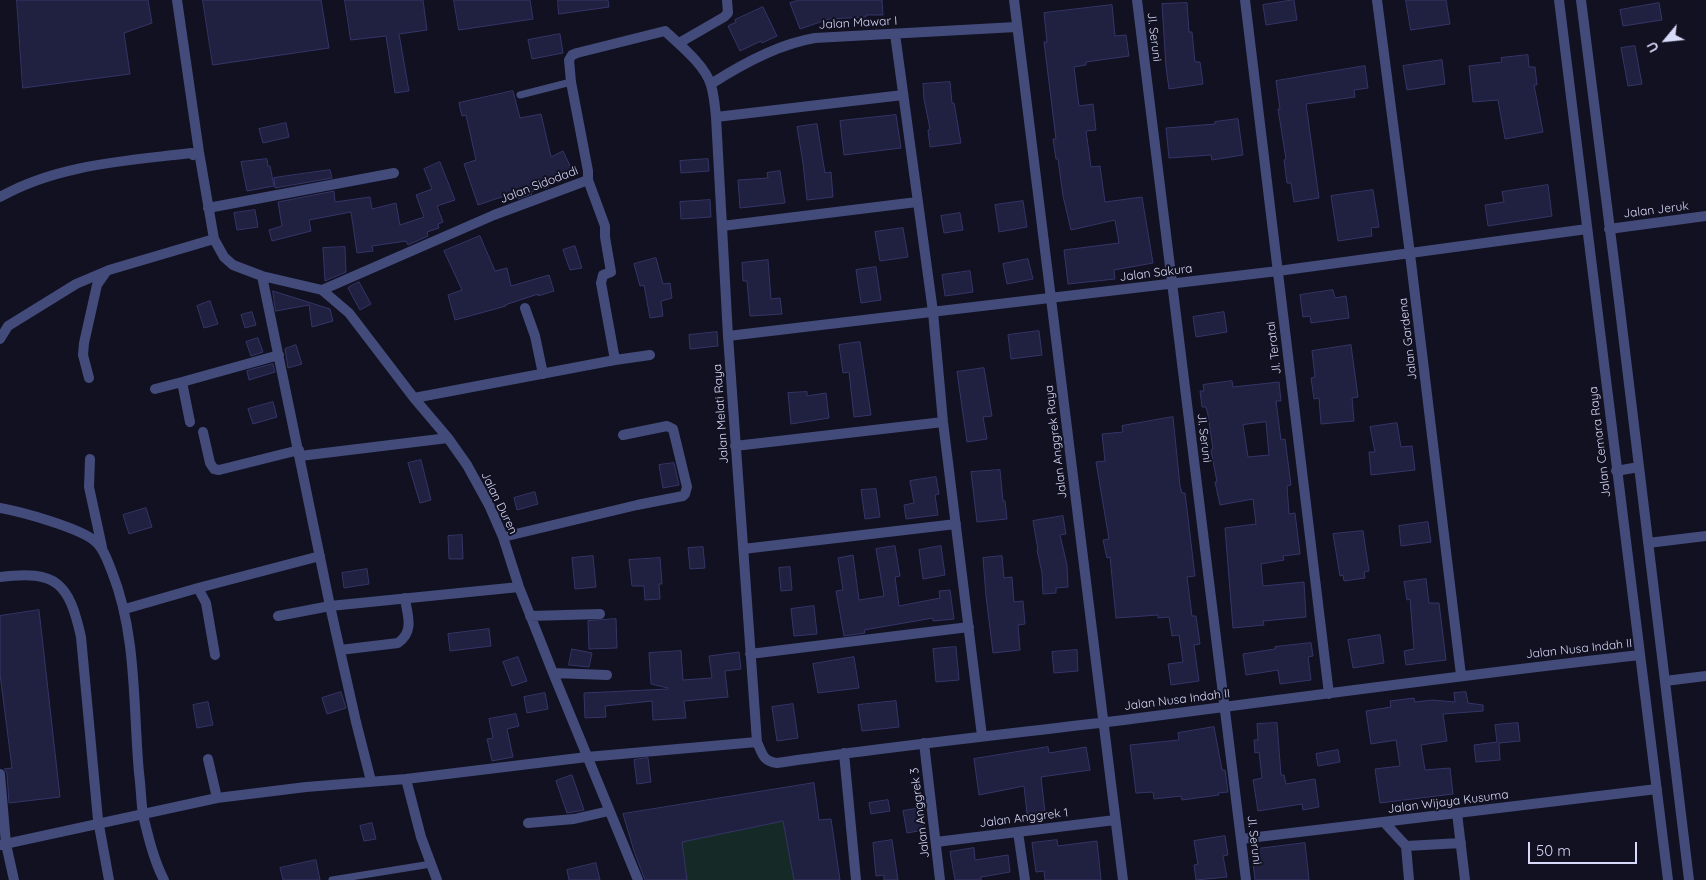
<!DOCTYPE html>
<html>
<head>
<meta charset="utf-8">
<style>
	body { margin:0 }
	#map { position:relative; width:1706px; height:880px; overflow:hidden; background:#111121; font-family:Quicksand,sans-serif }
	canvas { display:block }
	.north { position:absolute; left:1641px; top:15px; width:50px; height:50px; -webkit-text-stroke:4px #111121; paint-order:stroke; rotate:242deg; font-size:14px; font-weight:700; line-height:20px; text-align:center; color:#d7daf9 }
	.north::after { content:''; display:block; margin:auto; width:18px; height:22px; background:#d7daf9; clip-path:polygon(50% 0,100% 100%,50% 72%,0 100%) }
	.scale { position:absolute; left:1528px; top:842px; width:109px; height:22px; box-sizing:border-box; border:2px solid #d7daf9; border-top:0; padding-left:6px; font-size:15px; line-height:18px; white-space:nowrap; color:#d7daf9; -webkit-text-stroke:4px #111121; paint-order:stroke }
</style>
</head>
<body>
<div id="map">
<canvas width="1706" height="880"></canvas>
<div class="north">U</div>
<div class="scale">50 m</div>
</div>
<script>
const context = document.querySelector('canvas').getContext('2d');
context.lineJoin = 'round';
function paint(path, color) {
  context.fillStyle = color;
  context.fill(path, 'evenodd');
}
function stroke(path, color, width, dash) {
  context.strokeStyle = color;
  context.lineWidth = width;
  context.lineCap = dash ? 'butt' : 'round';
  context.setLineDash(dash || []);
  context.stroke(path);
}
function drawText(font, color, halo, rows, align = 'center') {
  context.font = font + ' Quicksand,sans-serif';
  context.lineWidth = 4;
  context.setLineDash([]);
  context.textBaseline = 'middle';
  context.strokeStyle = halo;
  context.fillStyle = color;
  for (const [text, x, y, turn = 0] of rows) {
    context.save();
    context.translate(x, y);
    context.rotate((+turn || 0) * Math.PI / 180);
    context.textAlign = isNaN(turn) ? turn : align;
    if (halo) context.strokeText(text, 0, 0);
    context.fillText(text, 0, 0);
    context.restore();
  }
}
paint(new Path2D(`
	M783 821 794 880H687L682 842Z`), '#152a26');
const building = new Path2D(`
	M17 0H148L152 23 124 33 130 74 23 88Z
	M203 0H321L329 48 213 65Z
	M345 0H423L427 30 399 34 409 91 395 93 386 36 351 40Z
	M454 0H530L533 19 459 30Z
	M558 0H608L609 7 559 14Z
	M800 0H882L883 15H866V17L829 19 800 29 790 3Z
	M1294 0 1297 20 1266 25 1263 5Z
	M1406 0H1446L1450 24 1411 30Z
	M1187 3 1189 32H1192L1195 62H1200L1203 84 1169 89 1166 67 1162 4Z
	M1659 3 1662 20 1623 26 1620 10Z
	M1112 5 1115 36 1126 35 1129 56 1086 62V65L1074 67 1079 106 1093 104 1096 130 1086 131 1091 167 1100 166 1105 202 1142 197 1153 263 1114 270 1115 279 1068 284 1064 250 1119 243 1115 220 1071 230 1063 196 1058 159H1056L1053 139H1056L1044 42H1047L1044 13Z
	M763 7 777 36 762 43 761 41 740 51 728 26 736 22 735 20Z
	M560 34 563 53 532 59 528 40Z
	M1635 46 1642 84 1628 86 1621 48Z
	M1528 55 1529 67H1535L1537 85H1534L1543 132 1505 139 1498 100 1473 102 1469 66 1502 62 1501 58Z
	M1442 60 1445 84 1407 90 1403 66Z
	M1365 66 1368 88 1354 90 1355 97 1306 104 1319 198 1294 202 1291 183H1287L1284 160 1286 159 1278 109H1280L1276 81Z
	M950 82 952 103H954L961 143 930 147 928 130 930 129 924 99 923 84Z
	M513 91 520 118 541 114 551 157 563 151 573 172 548 184 549 187 531 192 532 194 518 199 516 192 478 205 464 164 476 160 466 115 462 116 459 103Z
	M896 115 901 148 844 155 840 121Z
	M1238 119 1243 155 1212 160 1211 155 1169 158 1166 128 1215 124V122Z
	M286 123 289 137 263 143 259 129Z
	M817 124 825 173 831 172 833 197 807 200 803 163 797 127Z
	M267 159 268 166H270L274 186 247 191 241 162Z
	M708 159 709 171 681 173 680 161Z
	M440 162 455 200 437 206 443 222 438 224 439 228 427 232 428 236 408 245 406 241 372 246 373 251 357 253 351 212 309 220 311 231 272 241 269 230 282 226 278 202 334 191 335 202 370 197 372 209 396 203 400 225 424 217 416 195 432 189 424 169Z
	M330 170 332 178 275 188 274 178Z
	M780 171 785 203 740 208 738 180 768 178 767 173Z
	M1548 185 1552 216 1488 226 1485 205 1504 202 1502 192Z
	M1373 190 1379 227 1371 228 1372 236 1338 241 1331 196Z
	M710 200 711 217 681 219 680 202Z
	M1023 201 1027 227 999 232 995 205Z
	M255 210 258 227 237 230 234 213Z
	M960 213 963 230 944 233 941 216Z
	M903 228 908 257 880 261 875 232Z
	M480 236 495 271 507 268 511 286 549 275 554 291 538 296V294L505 305 506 306 455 320 448 295 462 290 444 251Z
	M575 246 582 268 570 270 563 250Z
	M345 247 346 272 325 281 323 248Z
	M656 258 663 284 670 283 672 298 661 301 663 316 650 318 644 285 640 286 634 264Z
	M1028 259 1033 279 1007 284 1003 264Z
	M768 260 771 299 780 298 782 314 750 316 747 281H743L742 263Z
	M876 267 881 300 861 303 856 270Z
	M970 271 973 292 945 296 942 275Z
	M359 282 371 304 360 310 348 288Z
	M1333 290 1335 298 1346 296 1349 318 1311 323 1310 316 1303 317 1300 295Z
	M273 291 330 309 333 321 312 327 309 305 276 311Z
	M210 301 218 324 204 328 197 306Z
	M252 312 256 325 245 328 241 315Z
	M1224 312 1227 332 1196 337 1193 317Z
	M1039 331 1042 355 1011 359 1008 335Z
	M717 332 718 346 690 349 689 335Z
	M258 338 263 352 251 356 246 342Z
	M860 342 871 415 854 417 849 372 843 373 839 345Z
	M296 345 302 364 288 368 285 349Z
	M1351 345 1358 397 1352 398 1354 421 1321 424 1319 398 1314 399 1311 378 1315 377 1312 351Z
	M273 364 275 372 249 380 247 371Z
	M984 368 992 416 983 417 987 439 967 442 957 372Z
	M1232 381 1233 387 1279 382 1281 401H1276L1281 440 1285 439 1291 485 1287 486 1289 514 1295 513 1300 554 1283 556 1284 560 1261 564 1263 586 1304 582 1306 617 1263 621 1264 625 1233 628 1225 528 1256 524 1253 499 1220 505 1215 482H1217L1211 450 1213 449 1208 415 1206 407H1202L1200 391H1204L1203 385ZM1266 422 1269 455 1248 457 1243 425Z
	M807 392V396L826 393 829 418 791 424 788 393Z
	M273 402 277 417 253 424 248 409Z
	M1173 417 1180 486 1182 493H1185L1195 576 1187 577 1192 616H1196L1200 644 1194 645 1199 681 1171 685 1168 664 1183 662 1179 635 1172 636 1169 617 1158 618V615L1116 618 1110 557 1107 558 1103 540 1109 539 1096 462 1105 461 1102 434 1123 432 1122 426Z
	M1397 423 1401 447 1412 446 1415 470 1371 475 1369 452H1375L1370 427Z
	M421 460 431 500 420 503 408 463Z
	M674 463 679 485 663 488 659 465Z
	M1000 470 1003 501H1005L1007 519 977 522 971 472Z
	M936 477 939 494 935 495 938 515 906 519 904 505 914 503 910 481Z
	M876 489 880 517 865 519 861 490Z
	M535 492 538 504 517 510 514 498Z
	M146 508 152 527 129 534 123 515Z
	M1063 516 1066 534 1060 535 1067 565 1068 587 1056 588V593L1043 594 1042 573 1037 550H1038L1033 521Z
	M1428 522 1431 542 1401 546 1399 526Z
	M1363 531 1369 571 1364 572 1365 578 1344 581 1343 575 1340 576 1333 534Z
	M462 535 463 559H449L448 536Z
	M895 546 900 576 895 577 899 606 940 598 939 591 950 590 954 619 933 621V618L864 630 865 633 844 636 836 591 843 590 838 558 853 555 859 600 884 596 876 549Z
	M941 546 945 575 923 579 919 550Z
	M703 547 705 568 690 569 688 548Z
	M593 556 596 587 575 589 572 558Z
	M1002 556 1004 578 1012 577 1014 602 1023 601 1025 624 1018 625 1020 650 993 653 986 596 983 558Z
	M660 558 662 584H659L660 599 645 600 644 586H632L629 560Z
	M790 567 792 590 781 591 779 568Z
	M367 569 369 584 344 588 342 573Z
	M1426 579 1429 603H1439L1446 660 1406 665 1404 651 1414 649 1410 599 1407 600 1404 582Z
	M814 606 817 634 794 636 791 609Z
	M39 610 60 797 9 803 7 773 4 769 12 768 0 674V616Z
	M616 619 617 648 589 649 588 621Z
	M489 629 491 646 450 651 448 634Z
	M1380 635 1384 663 1353 668 1348 640Z
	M1311 643 1313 656 1308 657 1311 680 1280 684 1278 670 1246 675 1243 654 1275 649V647Z
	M956 647 959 680 936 682 933 649Z
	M572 649 592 653 589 667 569 665Z
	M1077 650 1078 671 1054 673 1052 652Z
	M681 651 683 680 712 678 709 656 739 652 741 669 725 671 728 697 684 701 686 718 653 720 652 701 605 706 606 717 585 718 584 693 668 689V688L651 684 649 653Z
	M518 657 527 681 512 686 503 662Z
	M854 657 859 688 818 693 813 664Z
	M341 692 346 708 327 714 322 698Z
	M1466 692 1468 703 1483 705V711L1443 714 1447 741 1421 745 1425 770 1450 768 1453 794 1380 803 1375 769 1400 766 1396 740 1371 744 1366 711 1391 707 1390 701 1414 698 1415 702 1432 700 1455 702 1454 693Z
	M545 693 548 709 527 713 524 697Z
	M896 701 899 727 862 731 858 705Z
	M208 702 213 725 197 728 193 705Z
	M793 704 798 738 777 741 772 707Z
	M516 714 519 726 507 729 513 757 492 761 487 739 493 738 489 719Z
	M1277 723 1281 775H1284L1286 784 1315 779 1319 807 1303 810 1302 804 1258 811 1253 780 1262 778 1259 752 1255 753 1254 740H1258L1257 724Z
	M1518 723 1520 741 1499 743 1500 760 1476 762 1474 745 1497 742 1495 725Z
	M1214 727 1222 770H1225L1228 792 1218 793 1219 795 1182 800 1181 796 1154 799 1153 792 1136 793 1130 745 1179 740 1178 733Z
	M1048 747 1049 753 1086 747 1090 770 1041 777 1045 812 1027 814 1024 786 979 795 974 759Z
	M1338 750 1340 762 1318 766 1316 754Z
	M648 758 651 782 637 784 634 760Z
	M572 775 584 810 567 813 556 781Z
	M814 783 819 820 831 819 840 880H794L783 821 682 842 687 880H645L634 851 623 814Z
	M888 800 890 811 871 814 869 803Z
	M921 808 924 830 907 833 903 811Z
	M372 823 376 839 364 841 360 826Z
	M1225 836 1228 855 1223 856 1227 877 1196 880 1194 865 1198 864 1194 841Z
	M892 840 898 880H884V875L876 876 873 843Z
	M1057 840 1058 846 1097 841 1101 880H1045L1044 871 1036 872 1032 843Z
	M1305 843 1309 880H1255L1252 854 1256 849Z
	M974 848 975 860 1008 855 1010 872 981 877V880H955L950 852Z
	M316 860 320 880H283L280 868Z
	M596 863 600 880H569L567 870Z`);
paint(building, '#202040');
stroke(building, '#353568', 1);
stroke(new Path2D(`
	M520 95 571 82
	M332 880 431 864`), '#424b7a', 7);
stroke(new Path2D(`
	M177 0 199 152 214 239 224 257 233 265 262 276 322 290 349 313 414 398 448 438 467 465 489 505 503 537 519 587 553 673 638 880
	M1014 0 1123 880
	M1137 0 1246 880
	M1245 0 1329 694
	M1377 0 1410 254 1461 675
	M1559 0 1668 880
	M1581 0 1618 293 1689 880
	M895 34 933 312 943 422 982 736
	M679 43 724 17 728 13 727 0
	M711 84C742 64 778 44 815 38L1016 27
	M716 117 903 95
	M0 197C58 164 127 161 191 153L193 155 198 152
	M208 208 394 173
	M722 226 917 202
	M1609 229 1706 216
	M262 276 330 606 356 722 371 781
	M322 290 494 215 588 180V171L571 82 569 60 572 55 577 53 665 31C680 45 705 65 711 85 714 95 715 106 716 117L728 336 757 742C762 753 763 762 777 763 892 746 1008 734 1124 720 1296 698 1468 674 1640 655
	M525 308 535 336 543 374
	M728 336 1278 271 1587 229
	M0 339 8 326 76 284 109 270 214 239
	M615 360 650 355
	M89 378 83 355 84 343 97 285 106 272
	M155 389 182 382
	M414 398 615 360 601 283 603 275 611 272 605 237V226L588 180
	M190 422 182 382 279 355
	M203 432 210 463 214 469 219 470 299 450
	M735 446 943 422
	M300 456 448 438
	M90 459 89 487 102 547
	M1616 471 1639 467
	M0 508C22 512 81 528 96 542 104 549 108 562 112 572 137 635 133 706 139 773 141 787 141 802 143 815 148 836 154 861 164 880
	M503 537 637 505 683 496 685 494 687 487 673 429 667 426 623 435
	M1648 543 1706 536
	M743 549 956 524
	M0 577C57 570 69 583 81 637L98 820 109 880
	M198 588 320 556
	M125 609 198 588 206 603 215 655
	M278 616 330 606 519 587
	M530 616 600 614
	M340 650 398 643C415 631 407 615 405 598
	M750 654 969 627
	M553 673 607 675
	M1665 681 1706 676
	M924 743 940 880
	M844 753 856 880
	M208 759 217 798
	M0 774 6 844 14 880
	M406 779 421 837 437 880
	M1457 813 1465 880
	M1384 822 1406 846 1461 843
	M528 823 574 819 609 811
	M1018 832 1025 880
	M1241 839 1657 789
	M936 842 1115 820
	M0 845 217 798 306 787 406 779 587 757 757 742
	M1406 846 1409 880`), '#424b7a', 10);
drawText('12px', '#d7daf9', '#111121', [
	["Jalan Mawar I",858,23,-3],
	["Jl. Seruni",1154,37,83],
	["Jalan Sidodadi",539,185,-21],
	["Jalan Jeruk",1656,210,-7],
	["Jalan Sakura",1156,273,-7],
	["Jalan Gardena",1408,339,-97],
	["Jl. Teratai",1274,348,-97],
	["Jalan Melati Raya",721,414,-94],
	["Jl. Seruni",1204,438,83],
	["Jalan Anggrek Raya",1056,442,-97],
	["Jalan Cemara Raya",1600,442,-97],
	["Jalan Duren",499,503,64],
	["Jalan Nusa Indah II",1579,649,-6],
	["Jalan Nusa Indah II",1177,700,-7],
	["Jalan Wijaya Kusuma",1448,802,-7],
	["Jalan Anggrek 3",920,813,-97],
	["Jalan Anggrek 1",1024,818,-7],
	["Jl. Seruni",1254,840,83]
]);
</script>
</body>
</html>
